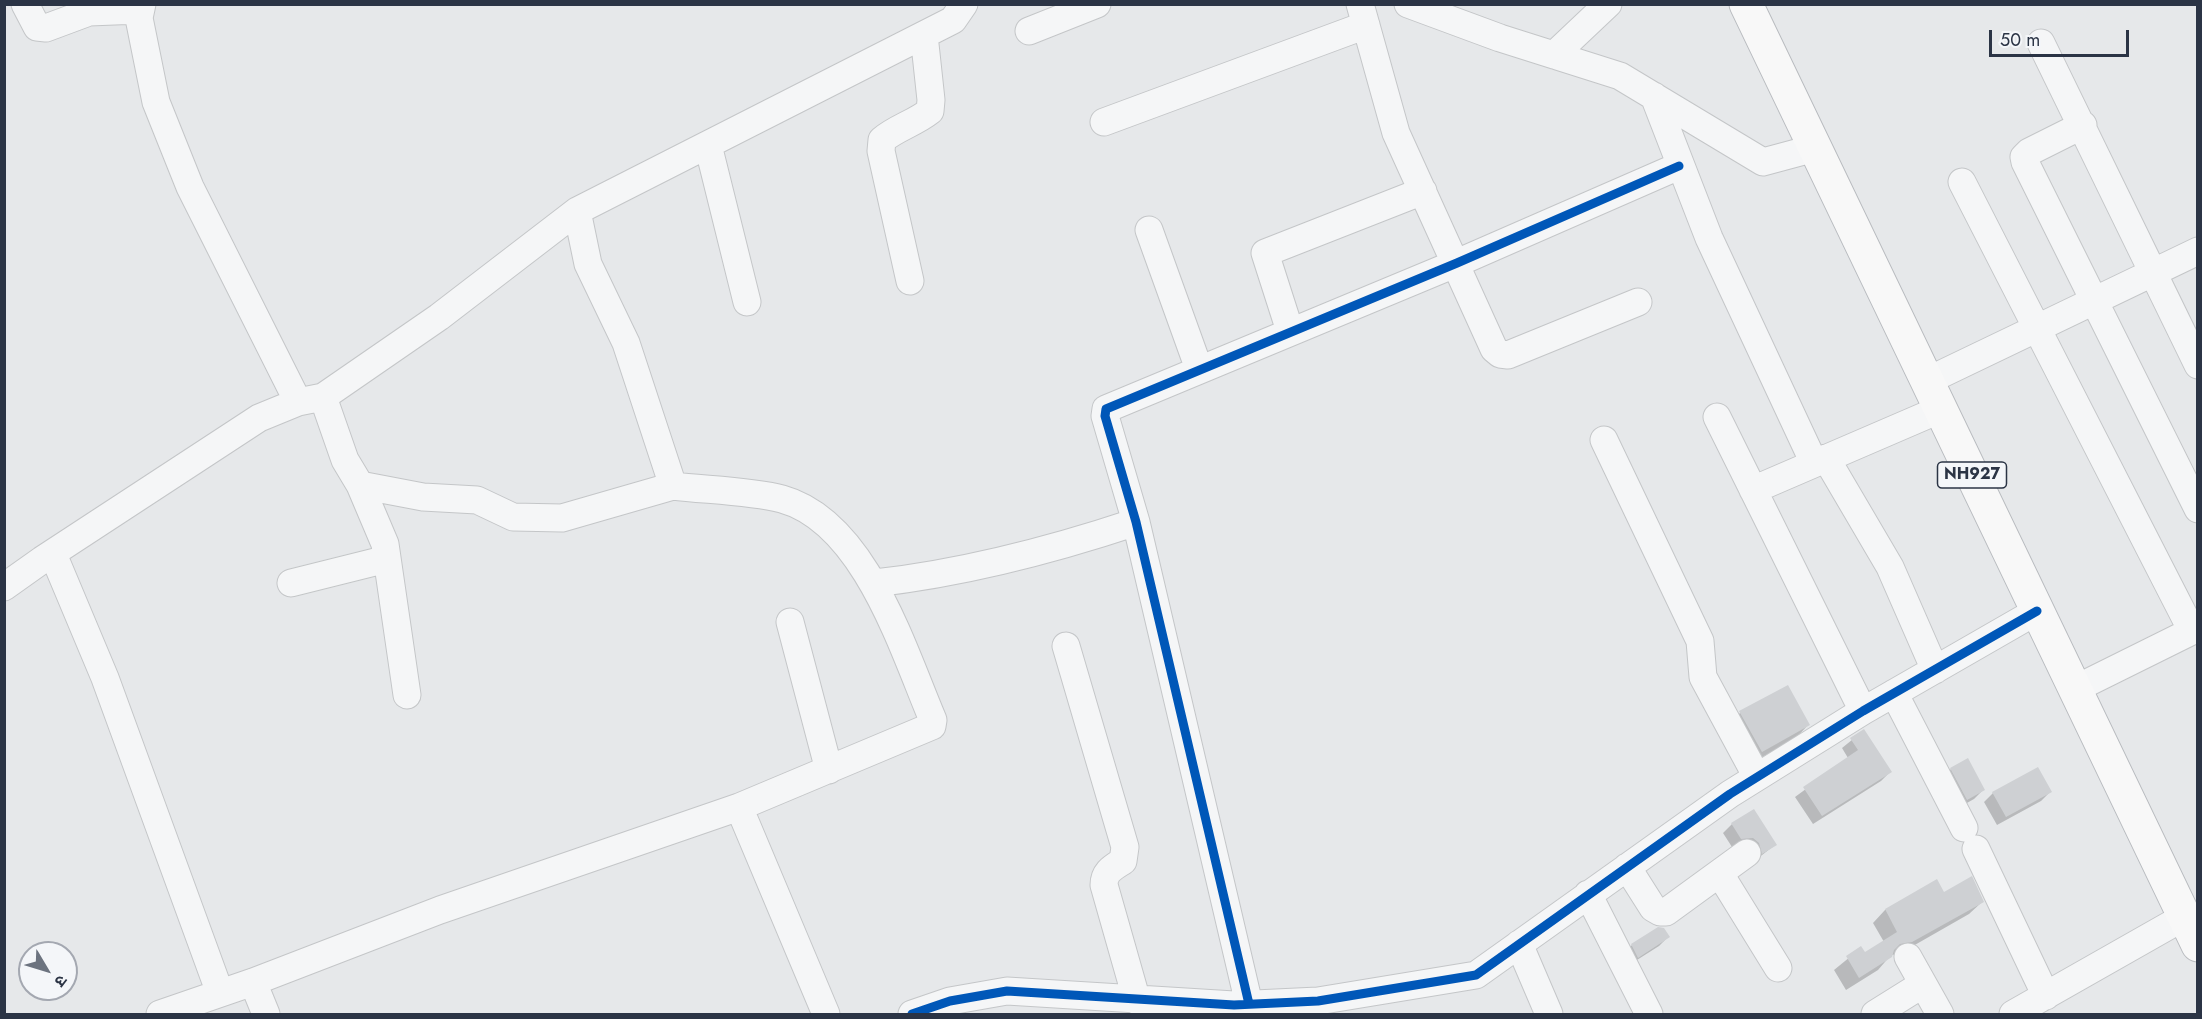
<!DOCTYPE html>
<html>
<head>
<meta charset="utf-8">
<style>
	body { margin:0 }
	#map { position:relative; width:2202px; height:1019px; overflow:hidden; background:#e6e8ea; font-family:Jost,"Noto Sans Devanagari",sans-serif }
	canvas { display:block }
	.frame { position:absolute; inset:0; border:6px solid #2b3445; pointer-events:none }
	.north { position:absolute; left:18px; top:941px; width:60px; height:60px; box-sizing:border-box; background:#f4f6f9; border:2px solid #a4a8b1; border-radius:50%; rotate:128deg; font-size:16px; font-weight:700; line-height:24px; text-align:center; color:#2b3445 }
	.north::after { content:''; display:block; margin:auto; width:21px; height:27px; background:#6c737f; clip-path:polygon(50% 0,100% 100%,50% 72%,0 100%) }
	.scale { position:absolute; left:1989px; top:30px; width:140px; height:27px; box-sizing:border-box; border:3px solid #2b3445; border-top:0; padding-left:8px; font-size:18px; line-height:21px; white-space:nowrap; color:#2b3445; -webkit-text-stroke:4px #f4f6f9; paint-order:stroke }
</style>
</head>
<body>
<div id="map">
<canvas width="2202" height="1019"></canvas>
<div class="frame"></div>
<div class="north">उ</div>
<div class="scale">50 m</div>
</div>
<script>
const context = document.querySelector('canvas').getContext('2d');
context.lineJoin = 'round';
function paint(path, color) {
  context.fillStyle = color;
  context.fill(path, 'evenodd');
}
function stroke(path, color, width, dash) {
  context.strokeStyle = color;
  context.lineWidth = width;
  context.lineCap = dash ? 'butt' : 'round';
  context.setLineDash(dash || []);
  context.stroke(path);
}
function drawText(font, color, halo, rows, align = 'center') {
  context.font = font + ' Jost,sans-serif';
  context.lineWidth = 6;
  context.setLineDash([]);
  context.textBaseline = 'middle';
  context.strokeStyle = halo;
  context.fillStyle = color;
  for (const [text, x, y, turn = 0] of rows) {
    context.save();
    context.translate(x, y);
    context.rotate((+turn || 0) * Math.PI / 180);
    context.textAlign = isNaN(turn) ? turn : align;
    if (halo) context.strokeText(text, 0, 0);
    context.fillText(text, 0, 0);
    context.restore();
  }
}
paint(new Path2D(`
	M1740 713 1808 725 1795 739 1748 765 1727 726Z
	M1863 731 1890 772 1881 781 1813 824 1795 797 1848 758 1842 748Z
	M1951 769 1983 790 1974 799 1958 808 1942 778Z
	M2050 792 2041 801 1997 825 1984 802 1993 793Z
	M1732 824 1775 845 1753 862 1732 847 1723 833Z
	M1937 881 1944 894 1982 902 1969 914 1899 954 1891 955 1878 970 1846 990 1834 970 1861 948 1865 954 1884 942 1873 923 1885 910Z
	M1668 937 1659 946 1629 965 1623 954 1632 945Z`), '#0003');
paint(new Path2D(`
	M1788 685 1810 725 1762 752 1739 711Z
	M1864 729 1892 772 1822 816 1803 787 1858 750 1850 738Z
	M1968 758 1985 790 1967 800 1950 768Z
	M2038 767 2052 792 2006 817 1992 792Z
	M1754 809 1777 845 1762 854 1759 843 1753 838 1741 839 1731 823Z
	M1972 876 1984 902 1912 942 1900 944 1894 950 1892 957 1859 978 1846 956 1861 946 1865 952 1897 932 1885 909 1937 879 1944 892Z
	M1658 927 1664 928 1670 937 1638 958 1631 944Z`), '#ced0d3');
const minor = new Path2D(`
	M25 4 37 27 46 28 89 12 140 10
	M142 4 139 18 156 102 190 187 298 402
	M1360 4 1396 133 1494 349 1500 354 1508 355 1638 302
	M1408 4 1500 38 1620 76 1763 162 1815 148
	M1029 31 1097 4
	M2041 43 2198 365
	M1554 55 1608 4
	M1654 96 1709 238 1814 463
	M1104 122 1366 25
	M2083 125 2029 152 2024 157 2025 162 2198 509
	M708 145 747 302
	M1962 182 2192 631
	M1149 230 1199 369
	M910 281 881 151 882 140C896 128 915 123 930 111L931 100 924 35
	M1290 331 1265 253 1423 191
	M1927 381 2198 251
	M323 397 345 460 360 485 423 497 477 500 513 517 562 518 673 486 626 343 588 264 577 211
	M1717 417 1863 711
	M1604 440 1700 641 1703 677 1757 777
	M1826 458 1890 567 1935 670
	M360 485 385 544 407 695
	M1753 490 1941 409
	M53 554 105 678 220 993
	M291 583 387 559
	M875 583C964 573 1052 550 1136 522
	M4 587 42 560 259 418 298 402 323 397 439 317 577 211 953 20 964 4
	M790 622 829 770
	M1066 646 1125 847 1123 861C1112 868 1104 872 1104 885L1137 1001
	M2075 689 2198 628
	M1894 693 1964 828
	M739 807 826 1014
	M1976 849 2046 996
	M1627 867 1653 908 1660 912H1666L1747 853
	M1720 874 1778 968
	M1588 894 1649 1014
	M1519 944 1549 1014
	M1908 957 1940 1014
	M253 982 266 1014
	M1249 1004 1136 522 1105 416 1106 409 1457 263 1679 166
	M160 1014 253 982 440 910 739 807 932 726 933 720C903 650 865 522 782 499 751 491 706 490 673 486
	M912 1014 950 1001 1007 991 1234 1005 1318 1001 1476 975 1730 794 1863 711 2037 611
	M1875 1014 1923 984
	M2013 1014 2184 917`);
const highway = new Path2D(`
	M1746 4 2198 945`);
stroke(minor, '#c4c6c8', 29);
stroke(highway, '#b8bbbf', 35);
stroke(minor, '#f5f6f7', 27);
stroke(highway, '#f8f8f8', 33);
stroke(new Path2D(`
	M1249 1004 1136 522 1105 416 1106 409 1457 263 1679 166
	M912 1014 950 1001 1007 991 1234 1005 1318 1001 1476 975 1730 794 1863 711 2037 611`), '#0057b8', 9);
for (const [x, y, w] of [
	[1972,475,69]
]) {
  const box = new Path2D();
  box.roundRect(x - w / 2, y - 13, w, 26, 4.5);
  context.fillStyle = '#f4f6f9';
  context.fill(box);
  stroke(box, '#2b3445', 1.5);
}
drawText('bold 16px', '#2b3445', null, [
	["NH927",1972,475]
]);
</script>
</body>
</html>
